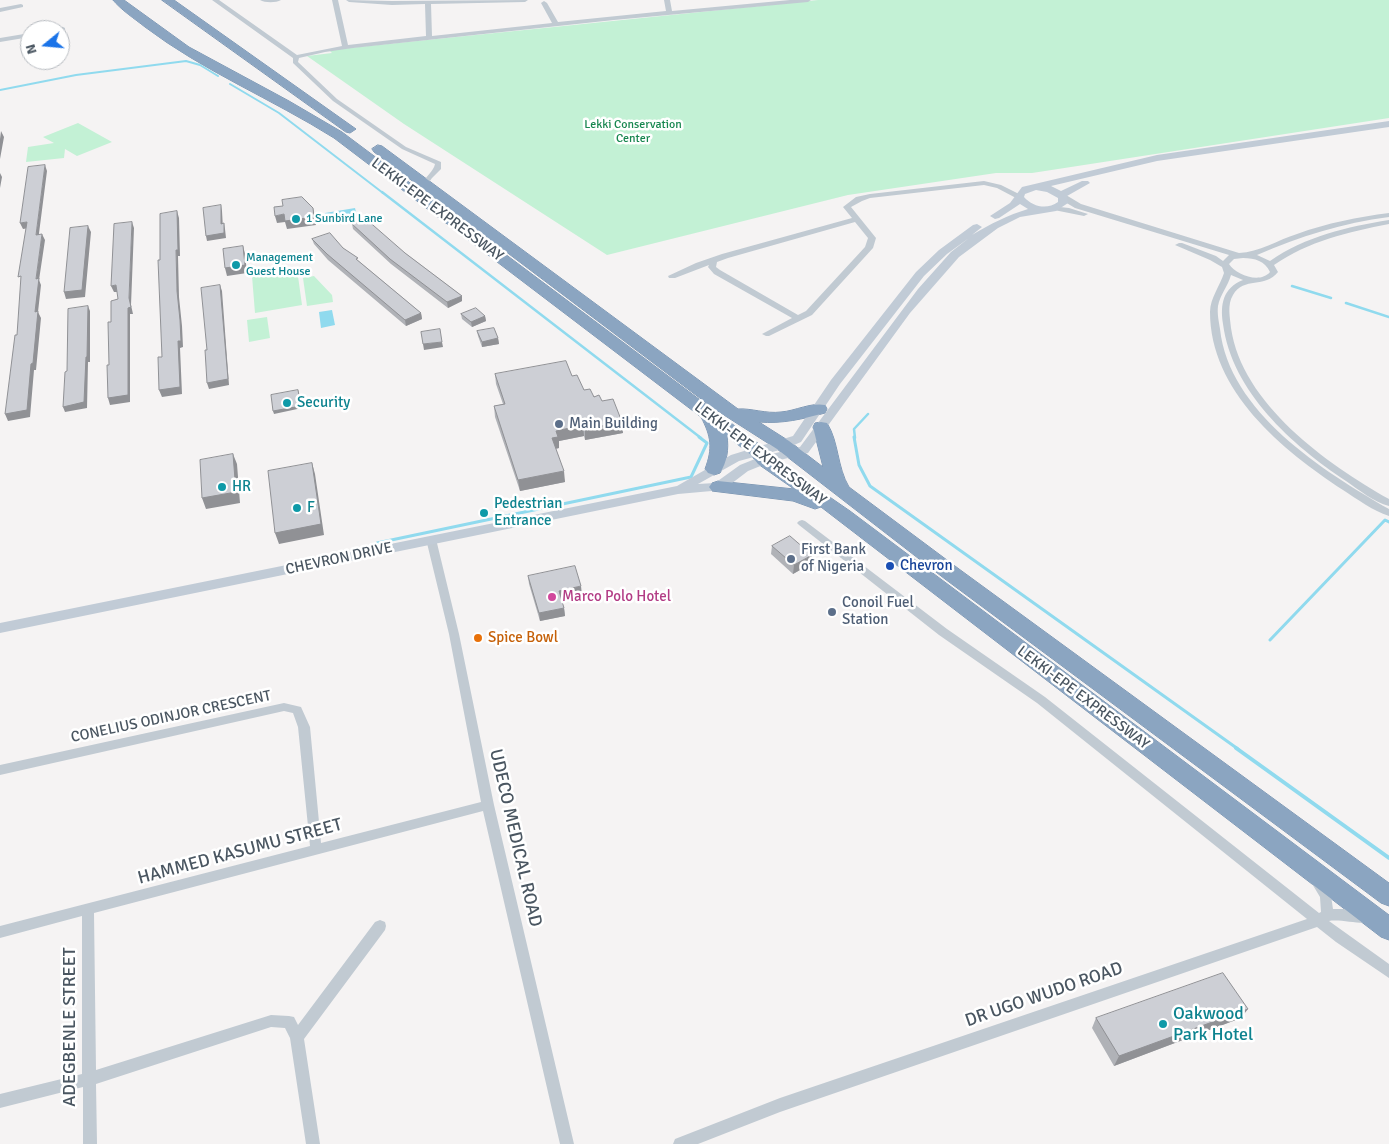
<!DOCTYPE html>
<html>
<head>
<meta charset="utf-8">
<style>
	body { margin:0 }
	#map { position:relative; width:1389px; height:1144px; overflow:hidden; background:#f5f3f3; font-family:Signika,sans-serif }
	canvas { display:block }
	.north { position:absolute; left:20px; top:20px; width:50px; height:50px; box-sizing:border-box; background:#fff; border:1px solid #b7bbc0; border-radius:50%; rotate:253deg; font-size:14px; font-weight:700; line-height:20px; text-align:center; color:#4a5661 }
	.north::after { content:''; display:block; margin:auto; width:18px; height:22px; background:#1a73e8; clip-path:polygon(50% 0,100% 100%,50% 72%,0 100%) }
</style>
</head>
<body>
<div id="map">
<canvas width="1389" height="1144"></canvas>
<div class="north">N</div>
</div>
<script>
const context = document.querySelector('canvas').getContext('2d');
context.lineJoin = 'round';
function paint(path, color) {
  context.fillStyle = color;
  context.fill(path, 'evenodd');
}
function stroke(path, color, width, dash) {
  context.strokeStyle = color;
  context.lineWidth = width;
  context.lineCap = dash ? 'butt' : 'round';
  context.setLineDash(dash || []);
  context.stroke(path);
}
function drawText(font, color, halo, rows, align = 'center') {
  context.font = font + ' Signika,sans-serif';
  context.lineWidth = 5;
  context.setLineDash([]);
  context.textBaseline = 'middle';
  context.strokeStyle = halo;
  context.fillStyle = color;
  for (const [text, x, y, turn = 0] of rows) {
    context.save();
    context.translate(x, y);
    context.rotate((+turn || 0) * Math.PI / 180);
    context.textAlign = isNaN(turn) ? turn : align;
    if (halo) context.strokeText(text, 0, 0);
    context.fillText(text, 0, 0);
    context.restore();
  }
}
paint(new Path2D(`
	M818 0H1389V118L1032 173H996L848 195 607 255 404 124 307 56 332 53 329 50Z
	M78 123 112 142 77 156 65 149 64 158 26 162 28 147 54 143 43 137Z
	M297 269 302 305 255 313 252 276Z
	M314 276 332 295 333 302 307 306 303 278Z
	M267 317 270 338 249 342 247 320Z`), '#c3f1d5');
paint(new Path2D(`
	M355 208 357 216 327 221 325 213Z
	M332 310 335 325 321 328 319 312Z`), '#90daee');
stroke(new Path2D(`
	M230 84 279 113 383 193
	M0 90 76 75 186 61 200 65 218 76`), '#90daee', 2);
stroke(new Path2D(`
	M382 192 701 438
	M1292 286 1331 298
	M1346 303 1389 317
	M855 438 854 429 868 414`), '#90daee', 2.5);
stroke(new Path2D(`
	M854 437 859 465 870 486 1238 749
	M377 543 691 477 707 443 699 437
	M1270 640 1385 520 1389 522`), '#90daee', 3);
stroke(new Path2D(`
	M1236 748 1389 858`), '#90daee', 4);
const highway = new Path2D(`
	M113 0H124L189 47 289 101 342 132 763 447 770 456 850 511 1389 915V940L1381 937 821 507 815 509 793 501 712 491 709 487 712 483 718 481 794 489 758 464 751 455 727 436C729 449 727 462 720 473L714 475 708 473 705 469C713 448 711 436 701 417L334 138C272 99 203 71 145 27 135 19 121 10 113 0Z
	M162 0H174L356 129 350 133 346 132Z
	M378 145 382 146 738 409C751 408 766 414 781 412 795 411 812 402 825 405L827 409 825 413C803 419 782 424 759 422L789 441 823 467 813 427 815 423 821 422 827 423C839 442 837 467 849 487L959 569 1389 883V906L1381 903 945 579 777 449 713 408 374 152 372 149Z`);
stroke(highway, '#7690ad', 1);
paint(new Path2D(`
	M212 0H219L297 55 342 46 332 0H338L348 45 426 36 425 4 392 5 349 2 346 0 392 1 528 0 525 2 431 4 432 36 552 23 541 3 544 1 547 3 558 22 666 11 664 0H670L672 11 790 0H811L808 2 614 20 353 48 325 52 299 58 298 62 337 99 406 147 441 162V169L432 178 427 185 425 186 422 184C425 177 434 171 435 164L402 149 333 101 293 63V58Z
	M260 0H281C276 3 265 3 260 0Z
	M21 4 23 5V7L0 12V8Z
	M63 27 65 28V30H54Z
	M30 33V37L0 42V38Z
	M984 181 1001 185 1023 196 1016 198 997 188 984 185 870 198 862 201 851 207 876 238 873 248 812 315 769 336H766L762 334 792 318 714 274 708 267 709 265 675 278H669L668 276 696 263 722 254 852 218 843 207 856 197 870 194ZM855 222 868 238 865 247 806 311 798 315 720 270 716 267 717 262 728 258Z
	M1060 195H1066L1081 204 1239 253C1259 252 1278 240 1297 234 1327 223 1358 217 1389 213V217C1343 223 1300 236 1257 255L1270 261C1306 236 1347 227 1389 220V224C1348 232 1309 241 1274 265L1278 272C1265 289 1244 276 1233 295 1227 305 1230 317 1231 328 1242 404 1327 464 1389 499V506C1374 502 1359 490 1346 481 1292 445 1232 392 1223 324 1220 304 1223 288 1243 280L1231 275C1228 286 1220 295 1218 306 1217 314 1219 322 1220 329 1229 412 1323 471 1389 509V516C1373 511 1357 499 1343 490 1282 450 1210 391 1210 312 1210 298 1220 286 1224 273L1222 267 1210 260 1175 245 1179 243H1182L1216 256 1223 261 1229 255 1075 208 1060 199ZM1243 258C1255 258 1265 261 1270 272 1260 284 1236 275 1229 264L1234 259Z
	M1051 206 1069 208 1088 214 1084 216 1054 210 1050 208Z
	M802 520 805 521 947 629 1045 697 1319 913 1321 912 1320 897 1311 882 1313 878C1327 873 1332 898 1333 909H1351L1370 914 1372 918 1370 922C1361 925 1341 919 1329 921L1389 964V978L1336 942 1317 927 780 1112 698 1144H673L675 1139 780 1098 1307 919 1037 703 939 635 799 525 797 523 799 521Z
	M431 536 436 539 459 634 494 805 574 1144H560L483 811 94 913 96 1070 271 1015 289 1016 294 1017 298 1025 375 922 380 920 385 922 386 926 385 930 304 1039 320 1144H306L290 1038 285 1028 271 1027 96 1084 97 1144H83V1087L0 1108V1094L82 1074V916L0 938V926L310 846 298 727 293 713 284 711 0 775V765L284 703 301 707 310 727 321 843 481 802 449 634 426 539Z`), '#c1cad2');
paint(new Path2D(`
	M1389 121V127L1157 161 1051 186 1061 191 1082 181H1088L1090 183 1067 196 1068 203 1056 211 1020 217 998 228 959 257 910 313 808 453 768 463 748 471 723 490 678 494 0 633V623L677 486 731 455 793 436 831 380 916 272 939 250 973 225 977 224 982 227 972 235C990 224 1008 215 1028 209L1020 204 999 218 995 219 990 216 1010 203 1022 187 1157 155ZM1036 190 1047 192 1058 198V202C1047 210 1033 207 1024 197L1025 194ZM969 238 951 252 918 289 800 447 760 457 740 465 715 483 698 484 739 461 787 448 801 442 840 384 924 276 947 254Z`), '#c1cbd6');
paint(highway, '#8ba5c1');
paint(new Path2D(`
	M352 224 405 253 462 296V301L448 308 391 264 353 229Z
	M312 239 343 248 421 313 422 319 406 326 328 260 314 244Z
	M461 314 485 316 486 321 472 327 462 319Z
	M477 331 498 338 499 344 482 347 478 336Z
	M495 374 572 376 584 390 602 401 623 433 585 440 584 436 559 441V448L556 449 565 482 520 491 495 417 494 406 503 404 496 384Z
	M772 546 812 563 793 574 771 554Z
	M528 576 582 595 561 599 564 608 565 616 540 621 529 584Z
	M1096 1018H1241L1114 1066 1092 1028Z`), '#b0b2b7');
paint(new Path2D(`
	M1 131 4 137 0 159V139Z
	M45 165 47 171 38 241 36 235Z
	M0 173 2 177 0 188Z
	M221 205 222 211 223 229 221 224Z
	M313 208 316 225 287 229 285 222 277 223 275 216Z
	M177 211 179 218 180 256H178L179 297 182 326 183 347 180 348 182 394 162 397 159 390 178 341 176 250Z
	M27 222 29 228 23 229 20 223Z
	M132 222 134 228 131 305 133 314H130V402L110 405 108 398 129 298Z
	M224 223 225 229 226 238 207 241 206 236Z
	M88 226 91 232 85 297 66 299 64 292Z
	M42 234 45 240 39 280 41 285 38 312 41 318 36 370H34L30 417 8 421 5 414 35 312 36 279Z
	M243 246 245 254 247 273 227 276 225 268Z
	M116 285 118 292H114L111 286Z
	M220 285 222 291 229 385 209 389 207 383Z
	M462 296V301L448 308 447 302Z
	M88 306 90 311V362H88L87 408 65 412 63 407Z
	M421 313 422 319 406 326 405 320Z
	M485 316 486 321 472 327 471 322Z
	M498 338 499 344 482 347V342Z
	M442 342 443 347 424 350 423 344Z
	M298 390 302 408 274 414 273 411Z
	M622 422 623 433 585 440V429Z
	M583 425 584 436 559 441V448L553 449 552 438 556 431Z
	M233 454 237 464 240 503 206 509 202 498Z
	M312 463 315 474 324 535 279 544 275 533Z
	M564 471 565 482 520 491 518 480Z
	M812 555V563L793 574 794 565Z
	M581 586 582 595 559 599V591Z
	M564 608 565 616 540 621 539 613Z
	M1248 1009 1241 1018 1114 1066 1119 1056Z`), '#909195');
const building = new Path2D(`
	M45 165 36 235 42 234 36 279 39 278 35 312 38 311 33 363 31 364 27 410 5 414 15 335H17L21 276 18 277 27 222 20 223 28 167Z
	M302 197 313 208 314 217 285 221 284 214 275 216 274 207 283 206 282 200Z
	M221 205V224L224 223V233L206 236 203 208Z
	M177 211 178 250H176L177 291 180 320 181 341H178L180 387 159 390 158 357H162L158 260H160V214Z
	M366 219 405 253 462 296 447 302 390 259 352 224Z
	M132 222 129 298 131 307 128 308V395L108 398 107 365H109L108 322H111V301L118 299 116 285 111 286 114 224Z
	M88 226 82 290 64 292 70 228Z
	M330 233 343 248 358 258 356 259 421 313 405 320 327 254 312 239Z
	M243 246 245 265 225 268 223 249Z
	M220 285 228 379 207 383 205 350H207L201 288Z
	M88 306 87 357H86L84 402 63 407 65 372 67 371 68 309Z
	M476 308 485 316 471 322 461 314Z
	M494 328 498 338 482 342 477 331Z
	M440 329 442 342 423 344 421 332Z
	M566 361 572 376 577 375 584 390 590 389 594 397 599 395 602 401 613 399 622 422 585 429 583 425 556 431 558 437 552 438 564 471 518 480 494 406 505 404 495 374Z
	M298 390 301 406 273 411 271 395Z
	M233 454 236 492 202 498 200 460Z
	M312 463 321 524 275 533 268 471Z
	M790 536 812 555 794 565 772 546Z
	M575 566 581 586 559 591 564 608 539 613 528 576Z
	M1223 973 1248 1009 1119 1056 1096 1018Z`);
paint(building, '#cdcfd5');
stroke(building, '#909195', 1);
for (const [x, y, r, color] of [
	[296,219,5,"#0f9aa8"],
	[236,265,5,"#0f9aa8"],
	[287,403,5,"#0f9aa8"],
	[559,424,5,"#5c6f8a"],
	[222,487,5,"#0f9aa8"],
	[297,508,5,"#0f9aa8"],
	[484,513,5,"#0f9aa8"],
	[791,559,5,"#5c6f8a"],
	[890,566,5,"#1a4fb4"],
	[552,597,5,"#d1479c"],
	[832,612,5,"#5c6f8a"],
	[478,638,5,"#e8710a"],
	[1163,1024,5,"#0f9aa8"]
]) {
  const dot = new Path2D();
  dot.arc(x, y, r, 0, 2 * Math.PI);
  context.fillStyle = color;
  context.fill(dot);
  stroke(dot, '#fff', 2);
}
drawText('12px', '#17864f', '#fff', [
	["Lekki Conservation",633,125],
	["Center",633,139]
]);
drawText('12px', '#0d838f', '#fff', [
	["1 Sunbird Lane",306,219],
	["Management",246,258],
	["Guest House",246,272]
], 'left');
drawText('15px', '#4a5661', '#fff', [
	["LEKKI-EPE EXPRESSWAY",437,210,37],
	["LEKKI-EPE EXPRESSWAY",760,454,37],
	["CHEVRON DRIVE",339,559,-12],
	["LEKKI-EPE EXPRESSWAY",1083,698,37],
	["CONELIUS ODINJOR CRESCENT",171,717,-12]
]);
drawText('15px', '#0d838f', '#fff', [
	["Security",297,403],
	["HR",232,487],
	["Pedestrian",494,504],
	["Entrance",494,521],
	["F",307,508]
], 'left');
drawText('15px', '#4e5e75', '#fff', [
	["Main Building",569,424],
	["First Bank",801,550],
	["of Nigeria",801,567],
	["Conoil Fuel",842,603],
	["Station",842,620]
], 'left');
drawText('15px', '#164399', '#fff', [
	["Chevron",900,566]
], 'left');
drawText('15px', '#b23c85', '#fff', [
	["Marco Polo Hotel",562,597]
], 'left');
drawText('15px', '#c56008', '#fff', [
	["Spice Bowl",488,638]
], 'left');
drawText('18px', '#4a5661', '#fff', [
	["UDECO MEDICAL ROAD",515,838,77],
	["HAMMED KASUMU STREET",240,852,-15],
	["DR UGO WUDO ROAD",1044,995,-19],
	["ADEGBENLE STREET",70,1027,-90]
]);
drawText('18px', '#0d838f', '#fff', [
	["Oakwood",1173,1014],
	["Park Hotel",1173,1035]
], 'left');
</script>
</body>
</html>
